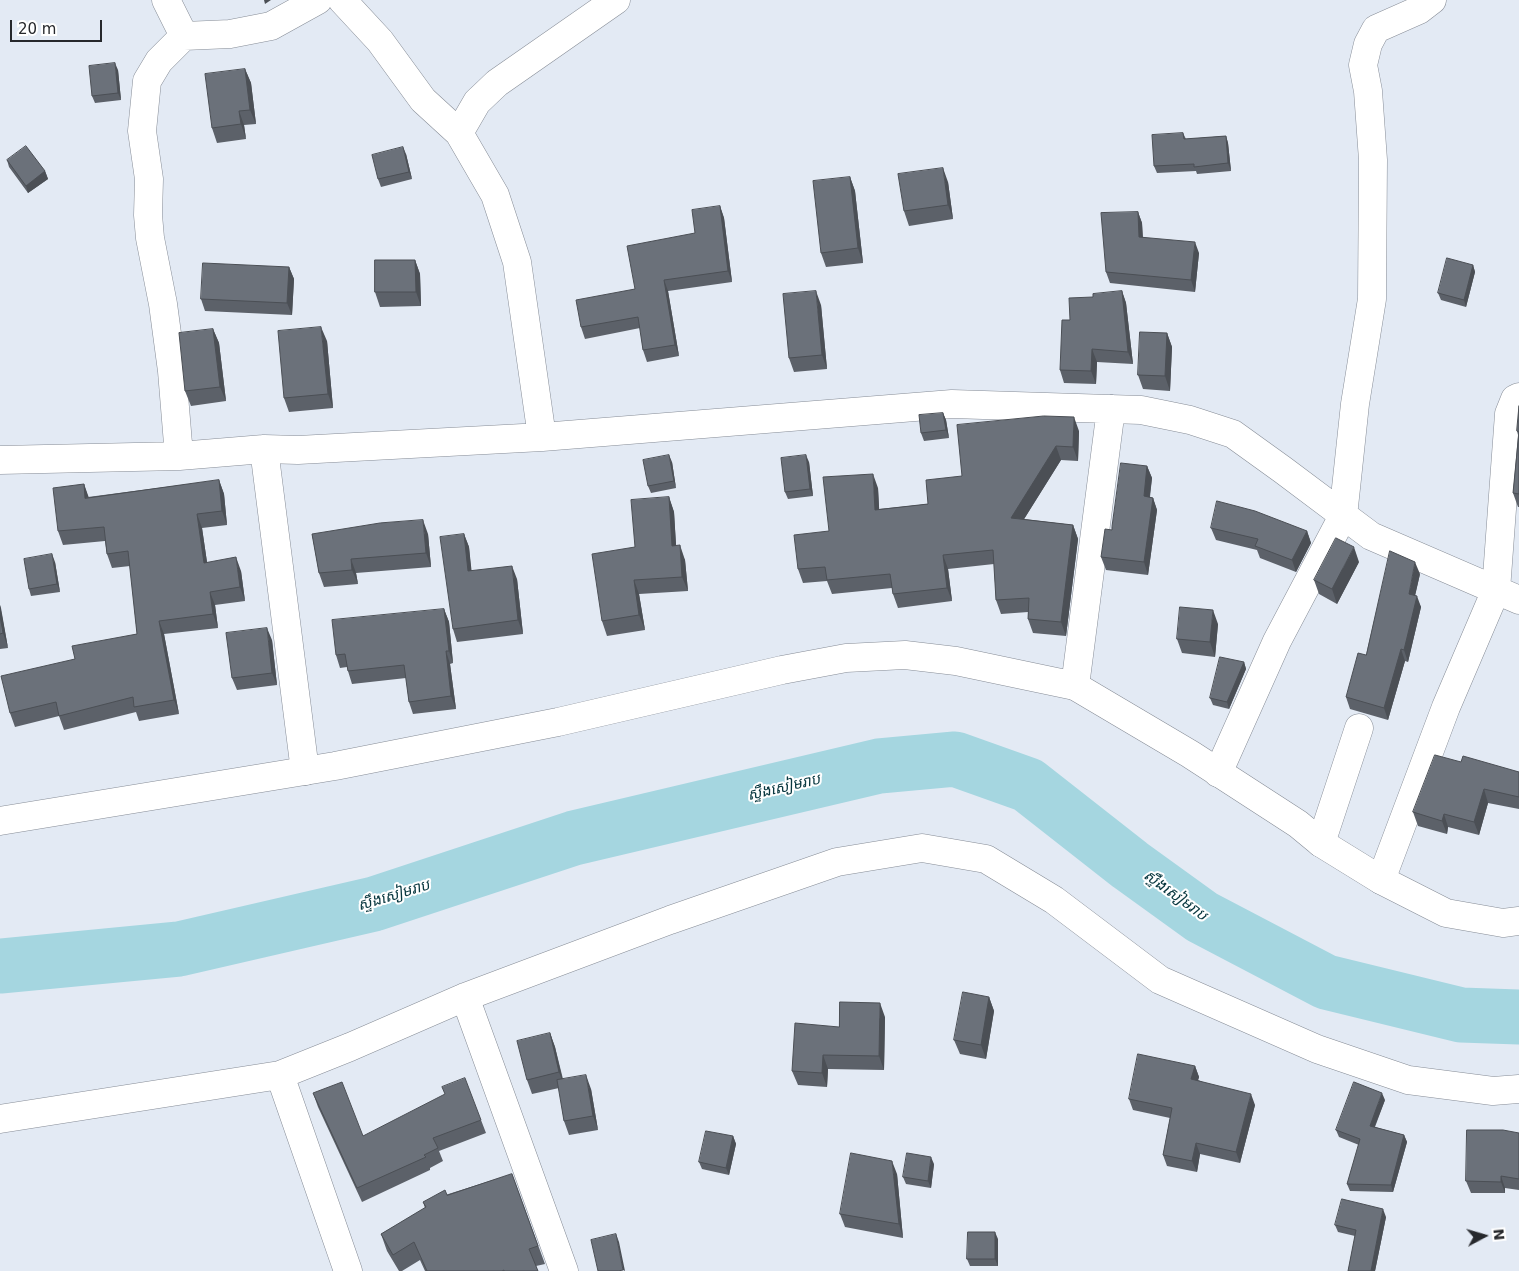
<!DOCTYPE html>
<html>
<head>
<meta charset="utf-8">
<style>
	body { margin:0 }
	#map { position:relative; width:1519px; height:1271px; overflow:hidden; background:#e3eaf4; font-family:"DejaVu Sans",sans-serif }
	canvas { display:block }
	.north { position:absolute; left:1459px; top:1211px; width:50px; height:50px; -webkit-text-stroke:4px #fff; paint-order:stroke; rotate:84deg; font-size:14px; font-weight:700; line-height:20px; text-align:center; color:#26282c }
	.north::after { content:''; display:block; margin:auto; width:18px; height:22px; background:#26282c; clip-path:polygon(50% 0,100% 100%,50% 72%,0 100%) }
	.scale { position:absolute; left:10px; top:20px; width:92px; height:22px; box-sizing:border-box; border:2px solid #26282c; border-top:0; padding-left:6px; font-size:15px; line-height:18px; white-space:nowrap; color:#26282c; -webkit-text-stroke:4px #fff; paint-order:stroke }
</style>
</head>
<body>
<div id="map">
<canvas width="1519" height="1271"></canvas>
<div class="north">N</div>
<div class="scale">20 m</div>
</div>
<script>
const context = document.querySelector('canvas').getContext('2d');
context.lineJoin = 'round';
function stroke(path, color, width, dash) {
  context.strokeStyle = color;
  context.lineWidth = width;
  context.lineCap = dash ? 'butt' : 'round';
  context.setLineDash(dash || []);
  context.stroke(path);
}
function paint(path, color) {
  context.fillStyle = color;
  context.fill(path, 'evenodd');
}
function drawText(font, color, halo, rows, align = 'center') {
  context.font = font + ' "DejaVu Sans","Noto Sans Khmer",sans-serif';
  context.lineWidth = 4;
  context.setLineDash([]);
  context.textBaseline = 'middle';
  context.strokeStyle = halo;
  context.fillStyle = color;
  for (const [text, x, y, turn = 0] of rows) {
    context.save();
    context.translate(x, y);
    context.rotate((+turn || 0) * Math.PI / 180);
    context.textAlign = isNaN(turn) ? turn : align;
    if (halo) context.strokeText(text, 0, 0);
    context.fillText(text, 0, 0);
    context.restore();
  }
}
stroke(new Path2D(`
	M0 966 179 949 374 904 574 838 879 766 955 759 1028 785 1130 865 1202 917 1326 982 1461 1015 1519 1017`), '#a5d6e0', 55);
const street = new Path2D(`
	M166 0 184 36 230 34 271 26 318 0
	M342 0 380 41 423 100 459 133
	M542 437 517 262 495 195 459 133 477 102 497 83 616 0
	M264 449 305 771
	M179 456 172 371 163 304 150 238 148 215 149 179 142 131 147 81 159 61 184 36
	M0 460 179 456 264 449 298 450 542 437 952 404 1141 410 1190 420 1233 434 1283 470 1371 536 1519 600
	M1075 686 1111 409
	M1218 773 1277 641 1343 516 1355 404 1372 299 1373 160 1368 91 1363 65 1368 44 1376 29 1419 10 1432 0
	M1321 843 1359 728
	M1381 880 1446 707 1496 590 1509 414 1515 399 1519 397
	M465 997 564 1271
	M280 1075 348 1271
	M0 1119 280 1075 350 1047 465 997 670 920 837 862 922 848 986 859 1054 900 1160 980 1317 1049 1408 1080 1493 1091 1519 1089`);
const secondary = new Path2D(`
	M0 821 335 766 558 722 782 670 846 658 905 655 956 661 1075 686 1190 754 1298 824 1321 843 1381 880 1446 913 1503 923 1519 921`);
stroke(street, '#868c96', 29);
stroke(secondary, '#868c96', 29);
stroke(street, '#fff', 28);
stroke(secondary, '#fff', 28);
paint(new Path2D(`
	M245 69 251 83 256 124 244 125 246 139 217 143 212 128Z
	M118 70 121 100 95 103 92 96Z
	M1183 133 1186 139 1226 136 1228 143 1231 171 1197 174 1196 171 1157 173 1154 166Z
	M406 154 412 179 381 187 378 179Z
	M7 160 45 171 48 179 28 193 9 167Z
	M850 177 855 191 863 263 826 267 821 253Z
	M948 182 953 219 909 226 904 211Z
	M720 206 724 218 732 282 668 291 679 356 647 362 643 350 640 328 585 339 581 327 635 289 695 233Z
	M1138 212 1142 223 1143 237 1199 253 1195 292 1110 283 1106 272Z
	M415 260 420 274 421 306 380 307 375 292Z
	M1473 265 1475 272 1466 307 1441 300 1438 293Z
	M289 267 294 279 292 315 205 311 201 299Z
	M1122 291 1126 303 1133 364 1097 362 1096 384 1064 383 1060 370 1070 320 1093 297Z
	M821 305 827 369 794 372 789 358Z
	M213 329 219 343 226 401 191 406 185 391Z
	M1167 333 1172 347 1170 391 1143 389 1138 375Z
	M327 341 333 408 289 412 284 398Z
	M1519 406V507H1518L1513 493 1518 435 1517 431Z
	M943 413 946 420 949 438 924 441 921 433Z
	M1079 431 1078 461 1061 460 1024 519 1073 525 1078 539 1066 636 1033 633 1028 619V612L1001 614 996 600 994 564 948 569 952 601 898 608 893 594 892 588 832 594 827 581 803 583 798 569 829 531 878 488 879 509 928 504 962 476Z
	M672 462 676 488 651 493 648 486Z
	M809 462 813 496 788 499 785 492Z
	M1147 466 1152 478 1150 497 1153 498 1157 510 1148 575 1106 570 1101 557 1112 530Z
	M219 480 224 494 227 525 202 528 207 562 241 571 245 601 215 605 218 628 164 634 179 714 139 721 136 712 64 730 59 716 15 727 10 713 75 659 137 634 130 566 112 568 107 554 105 541 63 545 58 531 84 484 88 497Z
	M669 497 674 512 676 546 685 560 688 591 639 594 645 630 607 636 602 621 635 547Z
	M1211 528 1307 531 1311 543 1296 572 1260 558 1257 550 1216 540Z
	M312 534H428L431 567 356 573 358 584 324 587 319 573Z
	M464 534 469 547 471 570 517 579 523 634 457 642 453 629Z
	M55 562 60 592 31 596 29 589Z
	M1359 562 1337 604 1319 594 1314 580Z
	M1420 574 1415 595 1421 607 1408 662 1405 661 1388 720 1350 709 1346 697 1366 655Z
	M0 605 8 648 0 649Z
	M444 609 449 622 453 663 450 664 456 709 413 714 409 702 406 678 352 684 348 671 347 667 340 668 336 655Z
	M1218 624 1215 657 1182 653 1177 639Z
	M272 640 277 685 237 690 232 678Z
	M1244 662 1246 669 1229 709 1213 705 1210 698Z
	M1461 762 1519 772V809L1488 803 1479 835 1448 827 1447 834 1418 826 1413 812Z
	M989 997 994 1011 986 1059 960 1054 954 1040Z
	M885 1017 884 1070 828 1069 827 1087 798 1085 792 1071 839 1027Z
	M550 1033 555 1047 563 1079 591 1089 598 1130 569 1135 564 1121 559 1088 532 1094 527 1080Z
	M1195 1066 1199 1077 1198 1080 1255 1105 1240 1163 1200 1154 1197 1172 1167 1166 1163 1155 1170 1118 1133 1110 1129 1099Z
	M313 1093 363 1136 481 1120 486 1133 439 1151 443 1161 430 1168V1170L362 1202 318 1107Z
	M1385 1100 1375 1127 1404 1135 1407 1142 1393 1192 1350 1191 1347 1184 1359 1145 1339 1137 1336 1130Z
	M1519 1133V1190L1505 1188V1193H1471L1466 1181Z
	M733 1136 736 1144 729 1175 702 1169 699 1162Z
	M934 1164 931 1188 906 1184 903 1177Z
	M512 1174 545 1264 536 1266 538 1271H425L420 1260 402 1271H399L387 1251 381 1234 425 1208 423 1202Z
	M897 1174 903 1238 845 1227 840 1214Z
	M1386 1217 1375 1271H1348L1355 1236 1338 1232 1335 1225Z
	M998 1239V1266H970L967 1259Z`), '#5c6169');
paint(new Path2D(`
	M264 0H271L265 4Z
	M115 63 118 70 121 100 118 93Z
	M245 69 251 83 256 124 250 110Z
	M239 111 244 125 246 139 241 124Z
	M1226 136 1228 143 1231 171 1228 163Z
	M403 147 406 154 412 179 409 172Z
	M943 168 948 182 953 219 948 205Z
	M45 171 48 179 28 193 26 186Z
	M850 177 855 191 863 263 858 248Z
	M720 206 724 218 732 282 728 271Z
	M1138 212 1142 223 1143 248 1139 237Z
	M1195 242 1199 253 1195 292 1191 280Z
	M415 260 420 274 421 306 416 292Z
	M1473 265 1475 272 1466 307 1464 300Z
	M289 267 294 279 292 315 287 303Z
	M664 280 668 291 679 356 675 345Z
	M816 291 821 305 827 369 822 355Z
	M1122 291 1126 303 1133 364 1128 352Z
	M321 327 327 341 333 408 328 394Z
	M213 329 219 343 226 401 220 387Z
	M1167 333 1172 347 1170 391 1165 376Z
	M1092 349 1097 362 1096 384 1091 371Z
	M943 413 946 420 949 438 946 430Z
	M1074 417 1079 431 1078 461 1073 447Z
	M1056 446 1061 460 1016 532 1011 518Z
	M669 455 672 462 676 488 674 481Z
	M806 455 809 462 813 496 810 489Z
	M1147 466 1152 478 1148 509 1144 496Z
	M873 474 878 488 880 524 875 510Z
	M219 480 224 494 227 525 222 511Z
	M84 484 89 498H85Z
	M669 497 674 512 677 560 672 546Z
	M1153 498 1157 510 1148 575 1144 562Z
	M197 514 202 528 209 576 204 563Z
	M423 520 428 534 431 567 426 553Z
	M1073 525 1078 539 1066 636 1061 622Z
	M1307 531 1311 543 1296 572 1292 560Z
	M464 534 469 547 473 584 468 571Z
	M680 545 685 560 688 591 682 577Z
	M1354 547 1359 562 1337 604 1332 589Z
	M52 554 55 562 60 592 57 584Z
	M943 555 948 569 952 601 947 588Z
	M236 557 241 571 245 601 240 587Z
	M351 559 356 573 358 584 352 570Z
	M1415 562 1420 574 1413 605 1409 594Z
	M512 566 517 579 523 634 518 620Z
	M634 580 639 594 645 630 639 615Z
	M210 592 215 605 218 628 213 614Z
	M1417 596 1421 607 1408 662 1404 650Z
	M0 605 1 608 8 648 3 633 0 616Z
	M444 609 449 622 453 663 449 651Z
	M1213 610 1218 624 1215 657 1210 642Z
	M159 621 164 634 179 714 174 700Z
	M267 628 272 640 277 685 272 673Z
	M1401 649 1405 661 1388 720 1384 708Z
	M446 651 450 664 456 709 451 696Z
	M1244 662 1246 669 1229 709 1227 702Z
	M1484 789 1488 803 1479 835 1474 822Z
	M1444 814 1448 827 1447 834 1442 821Z
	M989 997 994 1011 986 1059 981 1045Z
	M880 1003 885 1017 884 1070 879 1056Z
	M550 1033 555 1047 564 1086 559 1072Z
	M823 1055 828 1069 827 1087 822 1073Z
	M1195 1066 1199 1077 1195 1090 1191 1079Z
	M586 1075 591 1089 598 1130 593 1116Z
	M1382 1093 1385 1100 1372 1133 1370 1126Z
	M1251 1094 1255 1105 1240 1163 1236 1152Z
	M1404 1135 1407 1142 1393 1192 1391 1185Z
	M733 1136 736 1144 729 1175 726 1168Z
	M1196 1143 1200 1154 1197 1172 1192 1161Z
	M931 1157 934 1164 931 1188 928 1181Z
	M892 1161 897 1174 903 1238 899 1224Z
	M1501 1176 1505 1188V1193L1501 1182Z
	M1383 1209 1386 1217 1375 1271H1371Z
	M995 1232 998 1239V1266L995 1259Z
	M616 1234 619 1242 625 1271 623 1270Z`), '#4b4f55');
const building = new Path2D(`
	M115 63 118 93 92 96 89 66Z
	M245 69 250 110 239 111 241 124 212 128 205 74Z
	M1183 133 1184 139 1226 136 1228 163 1194 167V164L1154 166 1152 135Z
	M26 146 45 171 26 186 7 160Z
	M403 147 409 172 378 179 372 155Z
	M943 168 948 205 904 211 898 174Z
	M850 177 858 248 821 253 813 181Z
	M720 206 728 271 664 280 675 345 643 350 638 317 581 327 576 300 635 289 627 246 695 233 692 210Z
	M1138 212 1139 237 1195 242 1191 280 1106 272 1101 213Z
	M1447 258 1473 265 1464 300 1438 293Z
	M375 260H415L416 292H375Z
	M203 263 289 267 287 303 201 299Z
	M816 291 822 355 789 358 783 294Z
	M1122 291 1128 352 1092 349 1091 371 1060 370 1062 320H1070L1069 298 1093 297V294Z
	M321 327 328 394 284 398 278 331Z
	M213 329 220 387 185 391 179 333Z
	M1140 332 1167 333 1165 376 1138 375Z
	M1519 406V494L1513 493 1519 432 1517 431Z
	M943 413 946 430 921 433 919 415Z
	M1044 416 1074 417 1073 447 1056 446 1011 518 1073 525 1061 622 1028 619 1029 598 996 600 993 550 943 555 947 588 893 594 890 574 827 580 825 567 798 569 794 535 829 531 823 477 873 474 875 510 928 504 926 480 962 476 957 425Z
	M669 455 674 481 648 486 643 460Z
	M806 455 810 489 785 492 781 458Z
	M1121 463 1147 466 1144 496 1153 498 1144 562 1101 557 1105 529 1112 530V527Z
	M219 480 222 511 197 514 204 563 236 557 240 587 210 592 213 614 159 621 174 700 134 707 133 697 59 716 56 702 10 713 1 676 75 659 72 646 137 634 128 551 107 554 104 527 58 531 53 488 84 484 85 498Z
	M669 497 672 546 680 545 682 577 634 580 639 615 602 621 592 554 635 547 631 500Z
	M1217 501 1255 511 1307 531 1292 560 1255 546 1258 539 1211 528Z
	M423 520 426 553 351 559 352 570 319 573 312 534 380 523Z
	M464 534 468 571 512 566 518 620 453 629 440 537Z
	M1336 538 1354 547 1332 589 1314 580Z
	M1390 551 1415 562 1409 594 1417 596 1404 650 1401 649 1384 708 1346 697 1358 653 1366 655Z
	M52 554 57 584 29 589 24 559Z
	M1180 607 1213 610 1210 642 1177 639Z
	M444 609 449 651H446L451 696 409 702 404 665 348 671 345 654 336 655 332 620Z
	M0 616 3 633 0 634Z
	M267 628 272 673 232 678 226 633Z
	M1220 657 1244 662 1227 702 1210 698Z
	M1435 755 1461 762 1463 756 1519 772V797L1484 789 1474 822 1444 814 1442 821 1413 812Z
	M963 992 989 997 981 1045 954 1040Z
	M840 1002 880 1003 879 1056 823 1055 822 1073 792 1071 795 1023 839 1027Z
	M550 1033 559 1072 527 1080 517 1041Z
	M1138 1054 1195 1066 1191 1079 1251 1094 1236 1152 1196 1143 1192 1161 1163 1155 1172 1108 1129 1099Z
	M586 1075 593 1116 564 1121 557 1080Z
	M465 1078 481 1120 433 1138 438 1148 424 1155 426 1157 357 1188 313 1093 342 1082 363 1136 445 1094 442 1087Z
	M1354 1082 1382 1093 1370 1126 1404 1135 1391 1185 1347 1184 1360 1139 1336 1130Z
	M1467 1130H1503L1519 1133V1179L1501 1176V1182L1466 1181Z
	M706 1131 733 1136 726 1168 699 1162Z
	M851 1153 892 1161 899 1224 840 1214Z
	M907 1153 931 1157 928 1181 903 1177Z
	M512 1174 538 1246 529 1249 538 1271H504V1270L502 1271H427L414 1242 393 1255 381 1234 426 1207 423 1202 445 1190 447 1195Z
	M1342 1199 1383 1209 1371 1271H1348L1356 1230 1335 1225Z
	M968 1232H995V1259H967Z
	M616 1234 623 1270 618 1271H598L591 1240Z`);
paint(building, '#6b717a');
stroke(building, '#4b4f55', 1);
drawText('italic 15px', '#093840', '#fff', [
	["ស្ទឹងសៀមរាប",784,788,-13],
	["ស្ទឹងសៀមរាប",394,896,-17],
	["ស្ទឹងសៀមរាប",1175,896,36]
]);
</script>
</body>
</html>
